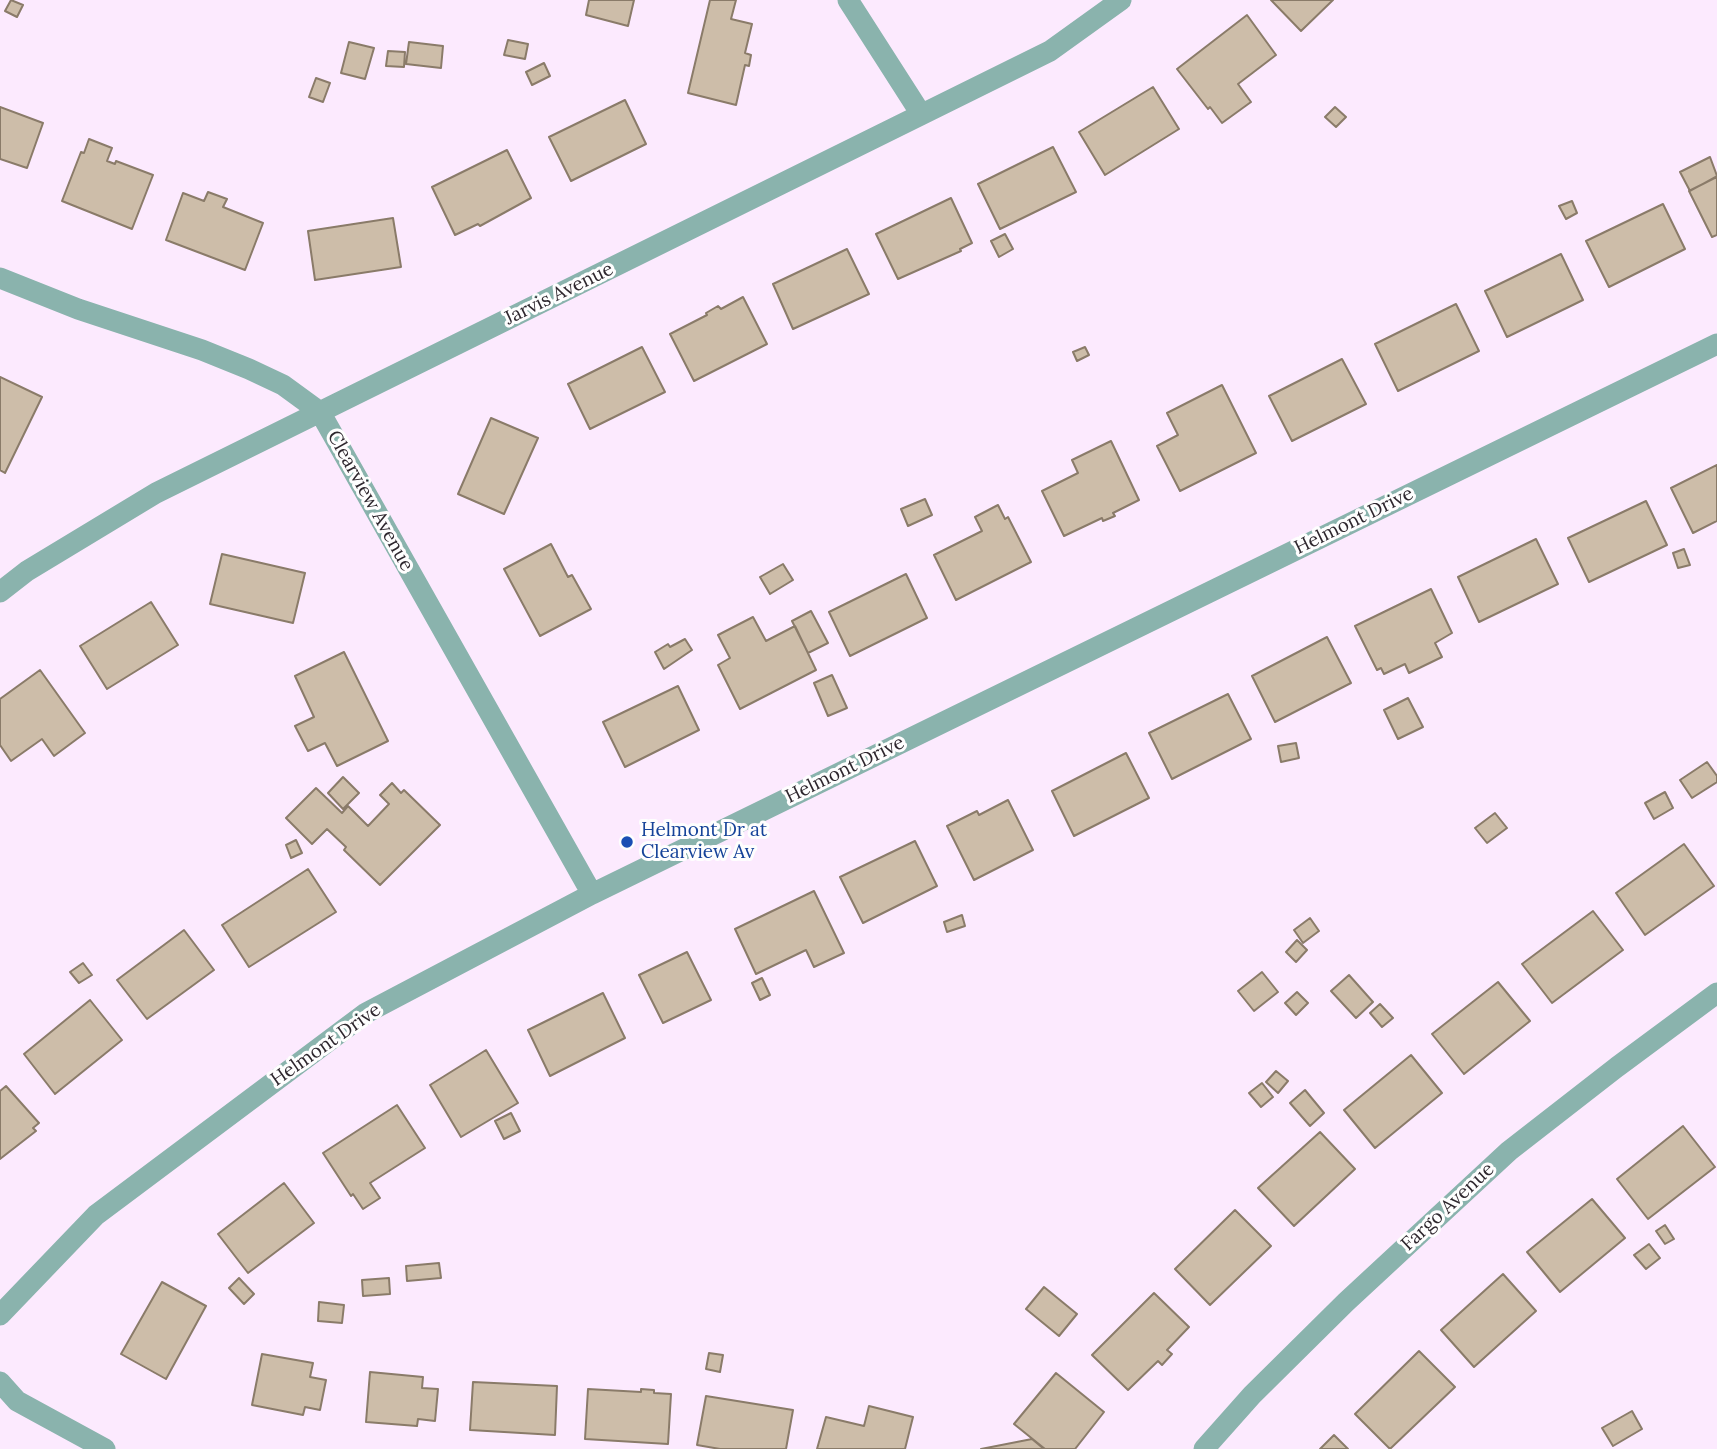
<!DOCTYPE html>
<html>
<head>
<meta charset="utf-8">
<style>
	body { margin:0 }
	canvas { display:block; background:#fceafe }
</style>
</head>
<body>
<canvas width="1717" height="1449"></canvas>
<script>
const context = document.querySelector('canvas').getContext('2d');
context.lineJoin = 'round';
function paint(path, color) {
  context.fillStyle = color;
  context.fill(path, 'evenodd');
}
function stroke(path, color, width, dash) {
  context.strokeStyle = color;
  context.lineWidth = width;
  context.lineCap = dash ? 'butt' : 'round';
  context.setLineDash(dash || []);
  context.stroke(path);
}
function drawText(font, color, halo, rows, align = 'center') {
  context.font = font + ' Lora,serif';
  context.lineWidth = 6;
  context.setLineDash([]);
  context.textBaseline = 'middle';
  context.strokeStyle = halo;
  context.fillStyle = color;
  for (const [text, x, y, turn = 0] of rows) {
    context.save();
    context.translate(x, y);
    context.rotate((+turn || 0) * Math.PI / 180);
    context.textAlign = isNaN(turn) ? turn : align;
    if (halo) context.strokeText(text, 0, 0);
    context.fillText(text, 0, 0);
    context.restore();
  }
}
const building = new Path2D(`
	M11 0 23 5 17 17 5 11Z
	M589 0H634L628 26 586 15Z
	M710 0H736L731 19 752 24 745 53 751 55 749 66 745 65 736 105 688 93Z
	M1271 0H1333L1301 31Z
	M1247 15 1276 55 1238 84 1251 102 1222 123 1210 107 1208 109 1177 69Z
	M508 40 528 44 525 59 504 55Z
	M349 42 374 48 365 79 341 73Z
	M409 42 443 46 441 68 406 64Z
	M388 51 405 52 404 67 386 66Z
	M544 63 550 76 532 85 526 72Z
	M316 78 330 83 323 102 309 97Z
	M1153 87 1179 129 1105 175 1079 132Z
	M625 100 646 144 571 181 549 137Z
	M0 107 43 123 27 168 0 159Z
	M1335 107 1346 117 1336 127 1325 117Z
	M89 139 112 148 107 161 115 164 116 161 153 175 132 229 62 201 81 152 84 153Z
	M1053 147 1076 192 1000 229 978 184Z
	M507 150 531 198 480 226 478 224 455 235 432 187Z
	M1710 157 1717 176 1690 191 1680 172Z
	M1717 177V235L1712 237 1689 191Z
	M208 192 227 199 223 207 263 223 245 270 166 240 183 193 204 201Z
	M951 198 972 243 960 249 961 251 898 279 876 234Z
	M1572 201 1577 213 1566 219 1559 206Z
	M1663 204 1685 249 1609 287 1586 241Z
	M393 218 401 267 315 280 308 231Z
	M1005 234 1013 249 999 257 991 241Z
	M847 249 869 294 793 329 773 284Z
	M1561 254 1583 300 1507 337 1485 291Z
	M743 297 767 344 694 381 670 334 707 315 706 313 718 306 721 309Z
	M1456 304 1479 351 1398 391 1375 344Z
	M642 347 665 392 590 429 568 384Z
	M1085 347 1089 355 1077 361 1073 352Z
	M1342 359 1366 404 1292 441 1269 396Z
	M0 377 42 397 5 473 0 470Z
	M1222 385 1256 453 1180 491 1157 446 1178 435 1167 413Z
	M491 418 538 438 504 514 458 494Z
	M1111 441 1139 500 1113 513 1115 516 1103 521 1102 518 1064 536 1042 491 1078 473 1072 460Z
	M1717 465V521L1693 533 1671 488Z
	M925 499 932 515 908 526 901 509Z
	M1646 501 1667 545 1589 582 1568 538Z
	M998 505 1005 519 1008 517 1031 562 956 600 934 555 982 531 975 517Z
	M1536 539 1558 584 1479 622 1458 577Z
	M551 544 568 577 572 575 591 609 540 636 504 569Z
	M1684 549 1690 565 1678 568 1673 553Z
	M222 554 305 573 293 623 210 604Z
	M783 564 793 580 770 594 760 577Z
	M906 574 927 618 850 656 829 612Z
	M1431 589 1452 633 1435 643 1442 657 1409 673 1405 664 1384 674 1381 668 1377 670 1355 626Z
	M151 602 178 645 107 689 80 646Z
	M811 611 828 643 808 653 792 621Z
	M753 617 766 641 795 626 816 670 740 709 718 665 730 658 718 635Z
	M1327 637 1351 683 1275 722 1252 676Z
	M685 639 692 650 664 669 655 652 668 644 670 647Z
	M344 652 388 741 337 766 325 743 308 751 295 726 314 717 295 676Z
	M40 670 85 733 54 756 42 739 11 761 0 745V699Z
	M832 675 847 708 828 716 814 683Z
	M678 686 699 730 625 767 603 722Z
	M1228 694 1251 739 1172 779 1149 733Z
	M1408 698 1423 727 1398 739 1384 710Z
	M1296 743 1299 758 1281 762 1278 746Z
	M1126 753 1149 798 1074 836 1052 791Z
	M1707 762 1717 776V782L1692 798 1680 780Z
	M343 777 359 793 343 809 328 793Z
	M392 783 401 793 404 790 440 825 380 885 344 850 346 847 327 829 312 844 286 818 316 788 342 813 348 806 368 826 389 804 380 795Z
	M1665 792 1673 808 1654 819 1645 803Z
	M1008 800 1033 850 974 880 947 826 977 811 979 815Z
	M1495 813 1507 828 1487 843 1475 828Z
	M296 840 302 853 291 858 286 845Z
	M915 841 937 886 863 923 840 877Z
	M1684 844 1714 886 1645 935 1616 893Z
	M308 869 336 912 249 967 222 925Z
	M814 891 844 953 814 967 806 950 756 974 735 929Z
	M1593 911 1623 950 1552 1003 1522 964Z
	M962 915 965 926 947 932 944 922Z
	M1310 918 1319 931 1303 943 1294 930Z
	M184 930 214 970 147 1019 117 980Z
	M1297 940 1307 950 1296 962 1286 952Z
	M687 952 711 1000 663 1023 639 975Z
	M83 963 92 975 79 983 70 972Z
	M1262 972 1278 992 1254 1011 1238 991Z
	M1349 975 1373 1002 1356 1018 1331 991Z
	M762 978 770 995 760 1000 752 983Z
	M1498 982 1530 1021 1464 1074 1432 1034Z
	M1297 992 1308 1003 1296 1015 1285 1003Z
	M603 993 625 1038 550 1076 528 1030Z
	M90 1000 122 1040 55 1094 24 1054Z
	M1380 1004 1393 1018 1382 1027 1370 1013Z
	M486 1050 518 1103 461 1137 430 1085Z
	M1411 1055 1442 1093 1375 1148 1344 1110Z
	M1276 1071 1288 1081 1278 1093 1266 1082Z
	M1262 1083 1273 1097 1261 1107 1249 1093Z
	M6 1086 39 1123 33 1128 36 1131 0 1159V1091Z
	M1305 1090 1324 1113 1310 1126 1290 1103Z
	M397 1105 425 1148 370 1183 380 1198 363 1209 353 1194 351 1196 323 1153Z
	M511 1113 520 1131 504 1139 495 1121Z
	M1683 1126 1715 1167 1648 1219 1617 1179Z
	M1320 1132 1355 1169 1294 1226 1258 1188Z
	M284 1183 314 1223 248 1273 218 1234Z
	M1592 1199 1625 1238 1560 1292 1527 1252Z
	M1235 1210 1271 1246 1210 1305 1175 1269Z
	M1665 1225 1674 1239 1665 1244 1656 1231Z
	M1649 1244 1660 1258 1646 1269 1634 1255Z
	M439 1263 441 1278 407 1281 406 1266Z
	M1503 1274 1536 1311 1474 1367 1441 1330Z
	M239 1278 254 1294 244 1304 229 1288Z
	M389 1278 390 1294 363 1296 362 1280Z
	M162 1282 206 1306 166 1379 121 1354Z
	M1044 1287 1077 1314 1059 1336 1026 1309Z
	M1154 1293 1189 1327 1167 1350 1172 1354 1162 1365 1158 1361 1128 1390 1092 1355Z
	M319 1302 344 1305 342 1323 318 1321Z
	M1419 1351 1455 1387 1390 1449 1355 1414Z
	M709 1353 723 1355 720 1372 706 1369Z
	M262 1354 313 1363 310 1377 326 1380 320 1410 305 1407 303 1415 252 1405Z
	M370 1372 423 1377 422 1388 438 1389 435 1421 418 1419 417 1426 366 1422Z
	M1056 1373 1104 1412 1075 1449H1045L1014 1424Z
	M473 1382 557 1386 555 1435 470 1430Z
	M588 1389 641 1392V1389L654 1390V1393L671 1394 668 1444 585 1439Z
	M706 1396 793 1410 786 1449H720L697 1445Z
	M869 1406 913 1417 905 1449H817L826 1417 864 1426Z
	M1632 1411 1642 1429 1613 1446 1602 1428Z
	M1334 1435 1348 1449H1320Z
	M1032 1439 1044 1449H981Z`);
paint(building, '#cdbda9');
stroke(building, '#8a7b69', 2);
stroke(new Path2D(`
	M848 0 921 114
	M0 278 78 309 202 350 249 369 283 385 320 412 592 894
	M0 592 27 571 156 493 1050 51 1121 0
	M0 1315 96 1215 366 1013 592 894 1717 344
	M0 1382 17 1401 105 1449
	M1204 1449 1252 1395 1346 1302 1509 1151 1617 1067 1717 993`), '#8ab3ad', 21);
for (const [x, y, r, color] of [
	[627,842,7,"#1a4fb4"]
]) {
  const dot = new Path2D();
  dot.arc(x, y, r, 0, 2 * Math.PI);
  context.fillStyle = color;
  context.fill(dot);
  stroke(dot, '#fefefe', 2.5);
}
drawText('19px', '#2e272e', '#fefefe', [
	["Jarvis Avenue",559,294,-26],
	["Clearview Avenue",370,501,61],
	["Helmont Drive",1354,521,-26],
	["Helmont Drive",845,770,-26],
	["Helmont Drive",326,1045,-35],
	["Fargo Avenue",1448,1207,-43]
]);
drawText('19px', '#164399', '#fefefe', [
	["Helmont Dr at",641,831],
	["Clearview Av",641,853]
], 'left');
</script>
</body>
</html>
